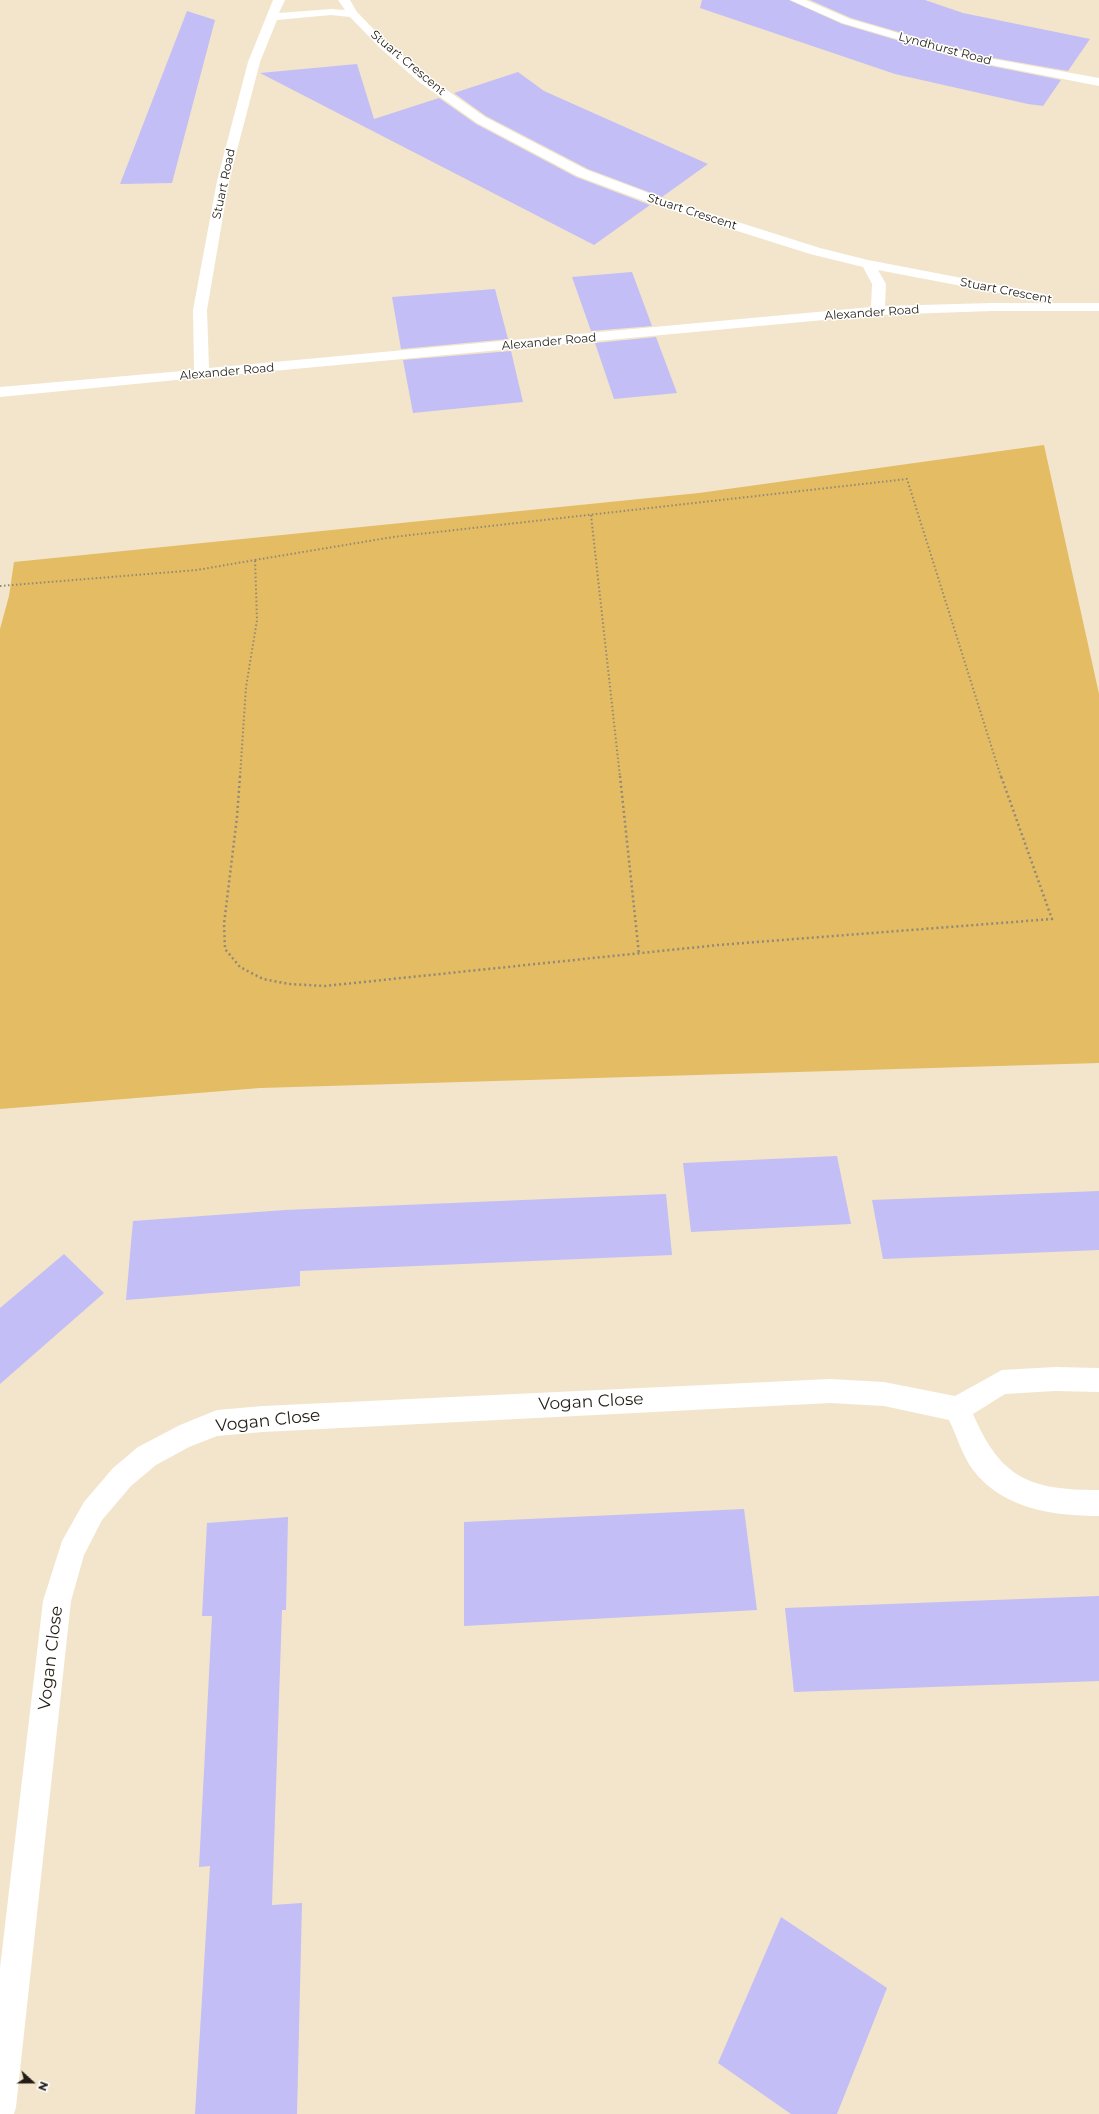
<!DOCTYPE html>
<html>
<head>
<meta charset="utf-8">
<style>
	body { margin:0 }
	#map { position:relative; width:1099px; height:2114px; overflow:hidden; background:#f2e5cb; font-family:Montserrat,sans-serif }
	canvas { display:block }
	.north { position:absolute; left:12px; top:2062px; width:40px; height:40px; -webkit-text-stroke:3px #fff; paint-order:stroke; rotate:111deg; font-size:11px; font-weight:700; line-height:16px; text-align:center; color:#231e15 }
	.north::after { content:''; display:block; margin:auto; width:14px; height:18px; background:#231e15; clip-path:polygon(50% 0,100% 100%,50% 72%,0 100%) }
</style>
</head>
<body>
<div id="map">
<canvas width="1099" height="2114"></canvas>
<div class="north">N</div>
</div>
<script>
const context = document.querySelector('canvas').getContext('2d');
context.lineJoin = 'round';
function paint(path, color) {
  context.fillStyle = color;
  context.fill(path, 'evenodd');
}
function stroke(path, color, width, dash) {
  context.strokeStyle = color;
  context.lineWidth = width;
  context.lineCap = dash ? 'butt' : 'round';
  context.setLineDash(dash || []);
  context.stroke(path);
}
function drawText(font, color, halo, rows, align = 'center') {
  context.font = font + ' Montserrat,sans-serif';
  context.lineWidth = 3;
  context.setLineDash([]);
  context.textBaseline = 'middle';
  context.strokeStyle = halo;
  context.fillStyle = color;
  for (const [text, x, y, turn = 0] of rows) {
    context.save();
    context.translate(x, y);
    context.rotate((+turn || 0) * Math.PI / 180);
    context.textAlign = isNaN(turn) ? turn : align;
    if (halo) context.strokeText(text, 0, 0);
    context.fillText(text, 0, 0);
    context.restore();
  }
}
paint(new Path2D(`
	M1044 445 1099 694V1063L260 1088 0 1109V629L9 596 14 562 699 493Z`), '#e3bc63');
paint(new Path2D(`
	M702 0H789L842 24 971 62 1061 80 1043 106 1028 104 895 74 700 8Z
	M810 0H925L963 13 1090 39 1068 71 977 55 851 18Z
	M187 11 215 20 172 183 120 184Z
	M357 64 374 119 439 98 476 124 576 177 650 205 594 245 260 73Z
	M518 72 544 91 708 164 662 197 588 169 486 116 454 93Z
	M632 272 652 326 591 331 572 277Z
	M495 289 508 339 401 349 392 297Z
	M656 337 677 393 614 399 595 343Z
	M511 351 523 402 413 413 403 360Z
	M837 1156 851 1224 691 1232 683 1163Z
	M1099 1191V1250L883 1259 872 1200Z
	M666 1194 672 1255 300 1271V1286L126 1300 133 1221 285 1210Z
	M64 1254 104 1293 0 1384V1308Z
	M744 1509 757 1610 464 1626V1522Z
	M288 1517 286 1610H282L272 1905 302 1903 297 2114H195L210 1866 199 1867 212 1616H202L207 1523Z
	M1099 1596V1681L794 1692 785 1608Z
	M781 1917 887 1988 837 2114H791L718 2063Z`), '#c3bef5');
stroke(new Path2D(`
	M591 515 620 777
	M255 560 393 537 907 479 1001 777
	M0 586 197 570 255 560
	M240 777 246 687 257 620 255 560`), '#928977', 2, [1.5, 2.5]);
stroke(new Path2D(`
	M240 776 237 817 224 924 225 949 240 967 263 979 289 984 325 986 718 945 1052 919 1001 776
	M620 776 639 954`), '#928977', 2.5, [2, 3]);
paint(new Path2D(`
	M273 0H285L279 13 331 9 345 10 338 0H350L357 12 388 44 427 76 485 117 587 170 662 198 820 248 868 260 1040 293 1045 294 1047 297 1045 300 1040 301 878 270 886 284 885 306 992 303H1099V311H992L878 315 208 377 202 379 197 378 0 397V387L194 370 193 310 217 181 248 62ZM331 15 350 17 380 48 419 82 477 123 577 176 652 204 810 254 863 267 872 284 871 307 209 368 207 310 229 181 260 62 277 20Z
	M790 0H806L850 19 977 56 1099 78V86L971 61 842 23Z
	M1055 1367 1099 1368V1392L1055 1391 1005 1394 973 1414C1001 1479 1030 1490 1099 1490V1516C1054 1516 1003 1509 973 1470 962 1455 957 1436 949 1420L884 1406 830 1403 263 1432 217 1436 189 1447 156 1465 131 1486 102 1520 84 1555 71 1601 16 2107 14 2114H0V1968L43 1601 62 1541 84 1502 113 1468 138 1447 180 1425 217 1410 263 1406 830 1379 884 1382 955 1396 1002 1370Z`), '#fff');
drawText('12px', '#231e15', '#fff', [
	["Lyndhurst Road",945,49,15],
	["Stuart Crescent",408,63,40],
	["Stuart Road",224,184,-78],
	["Stuart Crescent",692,212,18],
	["Stuart Crescent",1006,291,11],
	["Alexander Road",872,313,-4],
	["Alexander Road",549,342,-5],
	["Alexander Road",227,372,-5]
]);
drawText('17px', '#231e15', '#fff', [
	["Vogan Close",591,1402,-3],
	["Vogan Close",268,1421,-6],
	["Vogan Close",51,1658,-83]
]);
</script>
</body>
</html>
